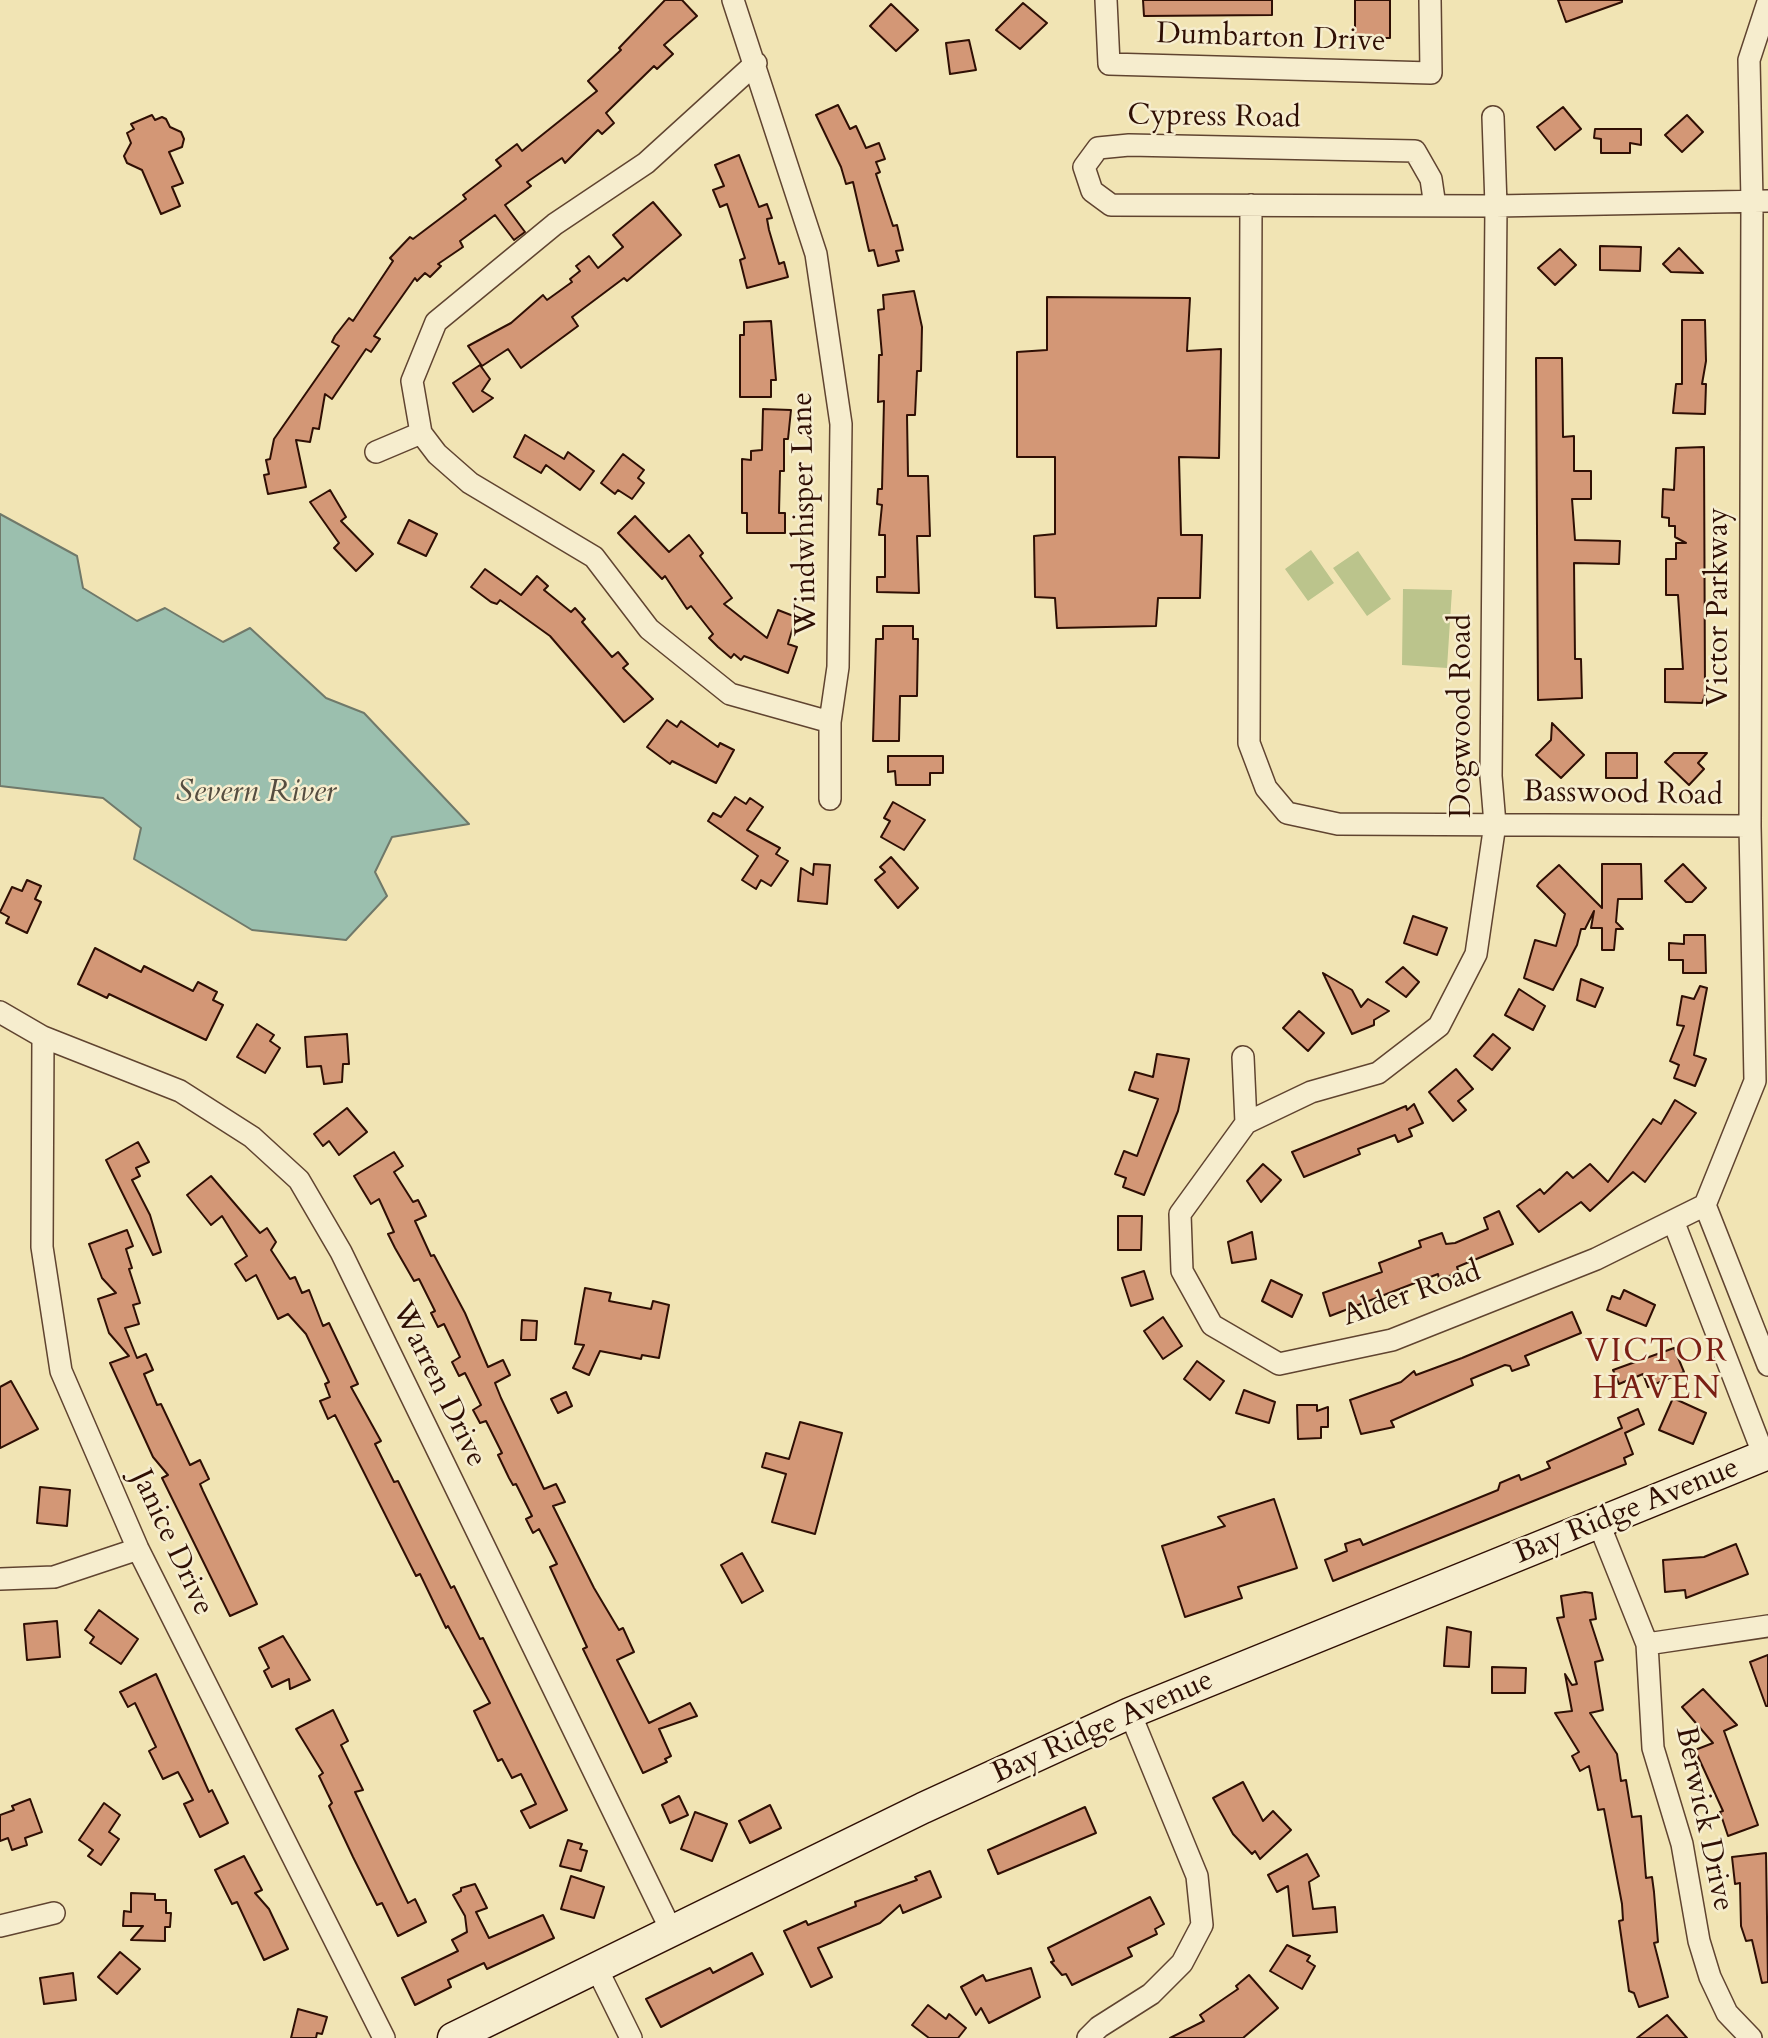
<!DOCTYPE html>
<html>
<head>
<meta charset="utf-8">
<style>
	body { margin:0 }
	canvas { display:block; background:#f1e4b4 }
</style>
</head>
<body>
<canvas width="1768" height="2038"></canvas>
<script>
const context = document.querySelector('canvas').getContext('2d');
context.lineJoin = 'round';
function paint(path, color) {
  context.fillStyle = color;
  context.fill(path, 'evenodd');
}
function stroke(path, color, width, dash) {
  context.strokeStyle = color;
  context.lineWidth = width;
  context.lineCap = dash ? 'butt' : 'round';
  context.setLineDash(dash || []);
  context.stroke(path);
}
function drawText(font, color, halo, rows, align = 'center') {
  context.font = font + ' Cardo,serif';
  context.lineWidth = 5;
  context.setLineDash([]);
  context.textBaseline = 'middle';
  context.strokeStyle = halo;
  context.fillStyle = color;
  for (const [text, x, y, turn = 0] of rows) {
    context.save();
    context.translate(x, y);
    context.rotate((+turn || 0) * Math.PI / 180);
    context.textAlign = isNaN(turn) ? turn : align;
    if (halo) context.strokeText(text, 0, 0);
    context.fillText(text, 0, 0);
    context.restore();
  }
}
paint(new Path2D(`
	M1311 550 1334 583 1308 601 1285 569Z
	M1358 551 1391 599 1367 616 1333 568Z
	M1403 589 1452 590 1447 668 1402 665Z`), '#bbc48c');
const water = new Path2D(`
	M0 514 77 556 83 588 137 621 165 608 223 642 250 628 326 698 364 713 469 824 392 837 375 872 387 896 346 940 252 930 134 859 141 828 103 798 0 786Z`);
paint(water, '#9bbfae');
stroke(water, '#70796a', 2);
const building = new Path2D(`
	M665 0H682L697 16 664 45 673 54 657 69 654 66 606 113 614 123 602 134 598 130 565 163 562 158 527 182 531 186 505 205 525 232 514 240 495 215 460 241 463 247 438 264 441 266 430 277 425 273 417 281 415 278 374 336 380 339 371 352 366 349 332 399 325 394 319 429 313 428 310 442 296 440 306 487 268 494 264 475 269 474 266 460 270 459 274 439 339 346 332 342 335 336 349 318 353 321 393 261 390 258 410 237 413 239 466 199 463 195 501 166 496 160 517 144 522 151 597 91 588 81 621 50 619 48Z
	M1143 0H1272V15L1144 16Z
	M1355 0H1390V38H1355Z
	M1558 0H1622V2L1566 22Z
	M1023 3 1047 23 1020 49 996 30Z
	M891 4 918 30 896 51 870 26Z
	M969 40 976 70 950 74 946 43Z
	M838 105 850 129 856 126 866 148 879 143 885 159 876 162 880 172 876 174 893 226 897 225 903 250 896 251 899 261 878 266 874 250 869 251 853 182 846 184 841 167 816 115Z
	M1563 107 1581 129 1555 150 1537 127Z
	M152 115 155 120 162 117 166 119 170 127 181 132 184 139 182 147 169 152 183 183 172 187 180 206 161 214 142 170 127 163 124 156 131 143 127 133 134 129 131 124Z
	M1687 115 1703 132 1682 152 1665 135Z
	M1595 129H1641V145L1630 143V153H1601V139L1594 138Z
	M739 155 759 207 767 204 772 218 767 219 769 230 779 264 784 262 788 277 747 288 740 260 745 258 727 204 720 207 713 190 724 186 715 165Z
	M653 202 681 235 627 281 624 278 572 317 578 326 521 368 508 349 482 366 468 346 511 323 543 295 547 300 572 282 570 279 580 271 576 266 589 256 598 268 623 247 613 235Z
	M1600 246 1641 247 1640 271 1600 270Z
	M1679 248 1703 273 1671 272 1663 264Z
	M1560 249 1576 265 1555 285 1538 268Z
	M914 291 922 327 921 371H917L915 415H907L908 476H928L930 536H917L919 593 877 592V577H885V535H879L882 505 877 504 878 489H882L884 401 878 402 879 355H882L878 310 884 309 883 295Z
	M1047 297 1190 298 1187 351 1221 349 1219 458 1179 457 1181 535H1202L1200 598H1158L1156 626 1057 628 1055 598 1035 597 1034 536 1055 534V457H1017V352L1047 350Z
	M1682 320H1705L1706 361 1702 384H1706L1705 414 1673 413 1676 384H1682Z
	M771 321 776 380H771V397H740V335H744V322Z
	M1536 358H1562L1563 437 1574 436V471H1591V499H1572L1575 540 1620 541 1619 564 1574 563 1575 659H1581L1582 698 1538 700Z
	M480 365 490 379 482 391 493 398 473 412 453 383Z
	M763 409 791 410 788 439H784V471H780L779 513H785V533H747V513H742V459L751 460V451L762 450Z
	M525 435 564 459 568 452 594 471 580 490 546 465 541 473 514 457Z
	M1704 447 1705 695 1702 703 1665 702V669H1683L1678 595H1666V559H1676V543H1686L1675 537V526H1669V518L1662 517 1663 489 1674 490 1676 448Z
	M623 454 644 470 638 478 644 483 632 499 618 490 615 494 601 483Z
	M330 490 346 517 341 521 373 554 356 571 334 548 339 543 310 502Z
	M635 516 669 552 689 535 703 553 700 556 732 598 724 604 767 638 778 610 796 617 788 644 797 647 788 673 744 656 741 660 734 654 731 658 718 647 709 638 713 634 691 606 687 609 665 576 662 579 618 533Z
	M409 520 437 534 426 556 398 543Z
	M485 569 521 595 537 576 548 586 544 590 571 612 575 608 585 619 582 622 612 657 618 652 628 664 623 668 653 699 624 722 550 636 500 600 497 604 491 602 471 587Z
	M883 626H913V639H918L917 696H900L899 741H873L876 639H883Z
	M667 720 677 727 681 721 718 747 720 743 734 750 716 783 672 761 670 764 647 747Z
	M1552 723 1584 755 1561 778 1536 755 1551 740Z
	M1606 753H1637V778H1606Z
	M1674 753H1707L1698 763 1704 769 1689 785 1665 762Z
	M888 756H943V773H930V785H896L895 771 888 772Z
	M735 797 746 804 750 798 763 807 747 830 780 848 776 854 788 861 771 886 761 880 756 889 742 880 758 856 708 821 713 813 721 817Z
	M893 802 925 820 904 850 881 837 890 821 884 818Z
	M891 857 918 888 898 908 875 880 885 872 880 867Z
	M814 864 830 865 827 904 798 901 801 868 813 875Z
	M1602 864H1641L1642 899H1618L1616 922 1623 929H1616L1614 950H1602V928H1591L1594 911 1585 929H1581L1577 945 1553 990 1524 978 1535 940 1556 946 1565 914 1537 886 1539 883 1559 865 1602 908Z
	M1683 864 1706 888 1692 902H1686L1665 881Z
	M27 880 41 886 35 899 41 902 27 933 6 923 9 917 0 912 12 887 22 891Z
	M1413 916 1447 928 1437 955 1404 943Z
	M1684 935H1705L1706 973H1683V960H1669V943L1684 944Z
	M95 948 141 972 144 966 193 991 198 982 217 992 213 1000 223 1005 206 1040 109 994 107 998 78 984Z
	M1403 967 1419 982 1406 997 1386 982Z
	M1323 973 1352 990 1361 1007 1368 999 1389 1011 1374 1020V1025L1352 1034Z
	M1581 979 1603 988 1595 1007 1577 1000Z
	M1700 986 1707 988 1694 1055 1706 1059 1695 1086 1674 1078 1679 1065 1670 1061 1684 1026 1677 1025 1682 996 1694 999Z
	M1519 989 1545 1006 1533 1030 1505 1015Z
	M1299 1011 1324 1033 1308 1051 1283 1028Z
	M257 1024 274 1035 270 1041 280 1048 265 1073 237 1057Z
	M347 1034 349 1064H343L342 1082 324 1084 321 1066 307 1067 305 1037Z
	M1493 1034 1510 1048 1492 1070 1474 1056Z
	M1157 1054 1189 1059 1178 1111 1144 1195 1123 1187 1126 1178 1115 1174 1124 1151 1137 1156 1158 1099 1129 1090 1135 1072 1153 1077Z
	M1456 1069 1473 1089 1458 1101 1466 1110 1453 1121 1429 1092Z
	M1675 1100 1696 1113 1645 1182 1633 1172 1590 1211 1581 1202 1539 1232 1517 1206 1540 1189 1544 1194 1567 1172 1573 1178 1590 1164 1608 1182 1653 1119 1661 1124Z
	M1414 1104 1423 1123 1409 1129 1412 1136 1398 1142 1395 1135 1358 1149 1360 1154 1304 1177 1292 1152 1406 1106 1407 1110Z
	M347 1108 367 1132 339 1155 329 1141 323 1146 314 1134Z
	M138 1142 149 1162 136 1168 140 1176 132 1180 150 1215 161 1252 153 1255 106 1160Z
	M394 1152 403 1166 394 1172 413 1202 418 1200 426 1216 415 1221 431 1256 434 1255 465 1313 488 1367 503 1360 510 1375 495 1383 501 1398 544 1489 556 1484 565 1502 553 1506 594 1588 619 1630 623 1628 634 1652 617 1660 649 1723 690 1703 697 1716 659 1729 671 1756 665 1759 667 1762 643 1773 583 1649 587 1647 550 1567 557 1564 539 1529 533 1533 526 1519 532 1516 516 1484 513 1485 509 1478 498 1455 502 1453 486 1421 480 1423 473 1410 481 1405 465 1373 459 1376 452 1362 460 1357 444 1324 438 1327 431 1313 435 1311 419 1279 414 1281 395 1248 388 1234 394 1232 379 1199 371 1204 354 1176Z
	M1263 1164 1281 1180 1261 1202 1247 1181Z
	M211 1176 260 1233 267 1228 276 1242 271 1250 290 1279 295 1277 302 1293 309 1290 323 1326 329 1323 358 1384 351 1387 381 1441 375 1444 394 1482 398 1481 451 1588 454 1586 480 1639 483 1638 567 1810 530 1828 521 1811 536 1804 521 1774 512 1778 502 1759 498 1761 474 1711 490 1703 448 1626 446 1628 420 1574 416 1576 335 1415 328 1419 320 1401 330 1397 325 1384 329 1382 306 1334 288 1314 278 1319 256 1275 246 1281 235 1264 247 1256 222 1216 211 1225 187 1195Z
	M1499 1211 1513 1244 1457 1267 1459 1273 1439 1279 1438 1274 1330 1316 1323 1293 1382 1272 1379 1263 1421 1247 1419 1241 1442 1233 1446 1244 1455 1243 1488 1229 1484 1218Z
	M1118 1216H1142L1141 1250H1118Z
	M127 1230 133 1246 126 1249 132 1268 129 1269 140 1303 133 1305 139 1324 125 1328 137 1358 146 1354 153 1370 144 1374 157 1405 161 1404 190 1465 200 1460 209 1479 200 1484 203 1491 257 1604 230 1616 162 1478 168 1475 153 1457 110 1363 129 1356 109 1333 98 1299 116 1293 102 1278 89 1244Z
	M1252 1232 1256 1259 1232 1263 1228 1242Z
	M1144 1271 1153 1299 1131 1306 1122 1278Z
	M1271 1280 1302 1295 1292 1317 1262 1301Z
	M585 1288 611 1293 609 1301 651 1309 653 1301 669 1305 659 1358 642 1355 641 1359 600 1351 589 1375 573 1368 584 1345 575 1344Z
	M1624 1290 1655 1305 1646 1326 1607 1310 1612 1296 1620 1299Z
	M1572 1312 1581 1333 1525 1356 1529 1365 1512 1371 1510 1366 1505 1365 1471 1379 1473 1385 1391 1421 1394 1427 1361 1434 1350 1400 1401 1382 1414 1371 1416 1375 1462 1358Z
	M1163 1317 1182 1346 1163 1359 1144 1331Z
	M522 1320 537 1321 536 1340H521Z
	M1674 1348 1684 1372 1648 1387 1643 1374 1619 1384 1613 1370Z
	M1197 1361 1224 1381 1210 1400 1184 1379Z
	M11 1381 38 1429 0 1448V1387Z
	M1244 1390 1275 1402 1269 1423 1236 1413Z
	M566 1392 572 1406 558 1413 551 1399Z
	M1673 1398 1706 1413 1693 1444 1659 1430Z
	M1297 1405H1317V1411L1328 1407V1427H1321V1438L1298 1439Z
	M1638 1409 1644 1424 1625 1433 1633 1454 1624 1458 1626 1464 1333 1581 1325 1560 1347 1551 1345 1544 1360 1539 1363 1545 1498 1490 1500 1483 1519 1475 1521 1480 1550 1468 1547 1462 1622 1428 1618 1418Z
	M800 1422 842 1433 815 1534 772 1522 786 1474 762 1467 766 1453 789 1459Z
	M40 1487 70 1490 67 1526 37 1523Z
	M1274 1499 1297 1568 1238 1587 1242 1598 1185 1617 1162 1546 1225 1526 1218 1517Z
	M1736 1544 1748 1574 1686 1598 1685 1590 1665 1592 1663 1560 1704 1557Z
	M742 1553 763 1591 742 1603 721 1565Z
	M1585 1592 1592 1593 1596 1619 1590 1620 1603 1660 1595 1662 1603 1710 1590 1713 1617 1754 1621 1781 1626 1780 1632 1817 1641 1816 1646 1878 1652 1877 1654 1892 1658 1942 1654 1943 1668 1997 1639 2007 1634 1993 1629 1991 1619 1921 1623 1920 1622 1904 1604 1809 1598 1810 1589 1766 1580 1771 1572 1756 1579 1752 1555 1713 1572 1711 1565 1674 1572 1685 1577 1684 1557 1618 1564 1617 1561 1596Z
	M99 1610 138 1639 121 1664 90 1643 94 1637 85 1630Z
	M57 1621 60 1657 27 1660 24 1624Z
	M1447 1627 1471 1632 1469 1667 1444 1666Z
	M283 1636 310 1680 290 1689 289 1679 272 1687 264 1671 269 1668 259 1648Z
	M1768 1655V1706H1766L1750 1662Z
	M1492 1667 1526 1668 1525 1693H1492Z
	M156 1674 209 1792 212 1790 228 1823 200 1837 184 1804 193 1800 178 1772 163 1779 149 1751 156 1747 135 1703 128 1707 120 1692Z
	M1703 1689 1737 1725 1724 1731 1758 1825 1728 1836 1720 1812 1723 1811 1695 1750 1713 1743 1682 1707Z
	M333 1710 348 1741 341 1745 363 1790 355 1792 408 1903 415 1899 426 1922 398 1936 382 1903 377 1905 353 1857 329 1806 332 1803 319 1776 323 1773 296 1729Z
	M1243 1782 1263 1821 1273 1811 1291 1830 1260 1859 1255 1851 1252 1854 1233 1834 1213 1798Z
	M679 1796 688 1815 670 1823 662 1805Z
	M30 1799 42 1832 25 1838 27 1845 12 1850 8 1838 0 1841V1815L14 1810 12 1806Z
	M104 1803 120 1815 109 1832 119 1839 101 1865 88 1856 93 1850 79 1840Z
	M770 1805 781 1828 750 1843 739 1821Z
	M1085 1807 1096 1833 998 1874 988 1850Z
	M695 1812 727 1824 712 1861 681 1849Z
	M568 1840 582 1844 580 1849 587 1851 581 1871 560 1866Z
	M1766 1853 1768 1982 1762 1983 1752 1940 1746 1941 1741 1926 1740 1883 1735 1884 1732 1857Z
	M1307 1854 1319 1876 1309 1882 1313 1909 1335 1907 1337 1932 1293 1936 1288 1886 1277 1892 1268 1875Z
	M244 1856 262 1890 255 1893 269 1909 288 1949 264 1960 237 1902 232 1904 215 1870Z
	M930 1871 941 1897 903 1913 900 1905 880 1923 818 1948 832 1977 811 1987 784 1931 806 1921 808 1925 856 1906 855 1902 917 1880 915 1877Z
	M571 1876 604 1887 594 1918 561 1909Z
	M475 1884 487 1908 476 1912 489 1938 543 1915 554 1938 487 1969 484 1963 448 1980 451 1987 415 2005 402 1978 458 1951 452 1940 467 1932 465 1916 453 1895 461 1891V1888Z
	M131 1893 155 1894V1900H166V1913H171L170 1927H165V1941L131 1940 143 1926H123L124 1911 131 1912Z
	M1150 1897 1164 1924 1155 1929 1157 1934 1128 1948 1132 1956 1072 1985 1066 1974 1062 1975 1051 1962 1054 1961 1048 1948Z
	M1287 1945 1310 1956 1307 1961 1315 1966 1302 1989 1270 1971Z
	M120 1952 140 1969 117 1994 98 1977Z
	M752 1953 763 1974 661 2027 646 1999 710 1968 713 1973Z
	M1031 1968 1040 1997 989 2023 981 2008 976 2015 961 1987 983 1975 986 1981Z
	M73 1973 76 2000 44 2004 40 1978Z
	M1249 1975 1278 2008 1243 2038H1170L1204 2021 1200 2015 1238 1989 1236 1986Z
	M928 2005 946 2019 949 2014 966 2028 958 2038H929L912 2025Z
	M298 2009 327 2017 322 2034 317 2033 316 2038H291Z
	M1667 2015 1687 2038H1637Z`);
paint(building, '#d39776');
stroke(building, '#2f0f04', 2);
const street = new Path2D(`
	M733 0 816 254 841 424 838 667 830 722V799
	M1106 0 1109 64 1431 73 1430 0
	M756 63 646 163 555 224 436 322 412 381 421 433 437 454 470 483 594 557 649 629 730 694 830 722
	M1493 117 1496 206 1491 776 1495 824 1476 954 1439 1026 1378 1073 1311 1092 1246 1123 1180 1214 1182 1271 1212 1325 1279 1364 1392 1340 1596 1259 1705 1205 1755 1081 1750 826 1752 201 1749 60 1768 2
	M1251 205 1249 743 1266 788 1287 813 1338 824 1750 826
	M1435 206 1431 179 1415 151 1129 145 1098 148 1084 167 1092 191 1111 205 1496 206 1768 201
	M376 452 421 433
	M0 1012 43 1037 180 1091 252 1137 299 1180 341 1252 671 1930
	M43 1037 42 1247 61 1371 138 1549 384 2038
	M1243 1057 1246 1123
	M1705 1205 1768 1365
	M1674 1223 1764 1456
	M1599 1524 1647 1644 1653 1748 1682 1844 1699 1941 1710 1977 1727 2013 1751 2038
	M0 1579 54 1577 138 1549
	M1647 1644 1768 1626
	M0 1926 54 1913
	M597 1969 631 2038
	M1088 2038 1099 2027 1151 1994 1182 1963 1202 1925 1197 1876 1130 1713`);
const secondary = new Path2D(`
	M453 2038 923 1808 1130 1713 1768 1454`);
stroke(street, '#604430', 24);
stroke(secondary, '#2f0f04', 33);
stroke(street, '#f6edce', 21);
stroke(secondary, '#f6edce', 30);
drawText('30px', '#2f0f04', '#f6edce', [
	["Dumbarton Drive",1271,39,2],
	["Cypress Road",1214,118,1],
	["Windwhisper Lane",806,514,-91],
	["Victor Parkway",1720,607,-90],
	["Dogwood Road",1463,716,-90],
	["Basswood Road",1623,795,1],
	["Alder Road",1412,1295,-19],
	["Warren Drive",438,1385,64],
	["Bay Ridge Avenue",1627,1512,-22],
	["Janice Drive",171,1543,65],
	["Bay Ridge Avenue",1103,1728,-24],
	["Berwick Drive",1703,1819,78]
]);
drawText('italic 32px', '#554d40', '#f6edce', [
	["Severn River",256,794]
]);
context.letterSpacing = '2px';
drawText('32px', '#7a1f14', '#f6edce', [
	["VICTOR",1657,1354],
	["HAVEN",1657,1391]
]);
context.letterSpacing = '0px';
</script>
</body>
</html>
